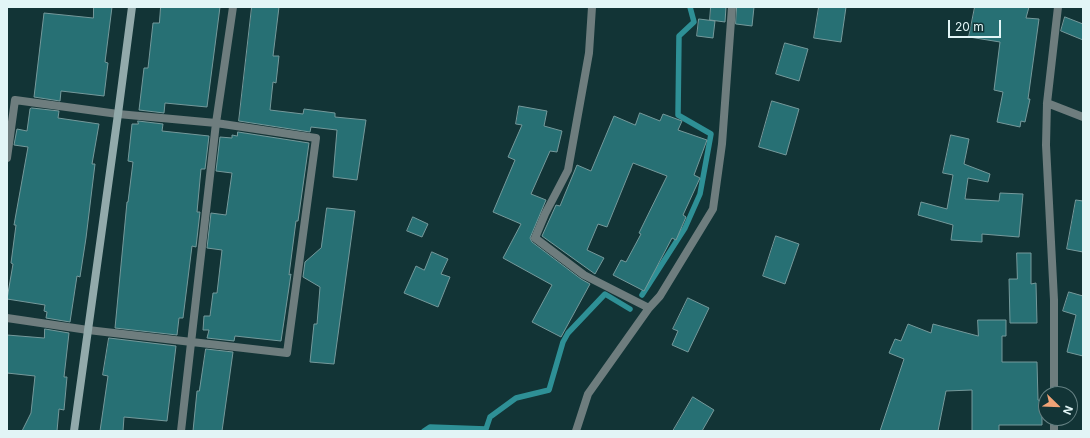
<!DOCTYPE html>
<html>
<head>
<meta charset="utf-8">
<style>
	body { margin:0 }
	#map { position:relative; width:1090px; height:438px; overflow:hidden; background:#123436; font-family:Inter,sans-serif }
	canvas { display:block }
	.frame { position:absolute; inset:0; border:8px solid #e2f5f6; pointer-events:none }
	.north { position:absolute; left:1038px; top:386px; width:40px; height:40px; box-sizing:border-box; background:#123436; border:1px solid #658183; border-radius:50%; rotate:113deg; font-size:11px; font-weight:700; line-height:16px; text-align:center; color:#e2f5f6 }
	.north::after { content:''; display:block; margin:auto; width:14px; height:18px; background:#efa377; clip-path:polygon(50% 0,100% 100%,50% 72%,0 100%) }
	.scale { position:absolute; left:948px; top:20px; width:53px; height:18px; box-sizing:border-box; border:2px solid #e2f5f6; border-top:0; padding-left:5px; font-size:12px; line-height:14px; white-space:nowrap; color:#e2f5f6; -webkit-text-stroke:3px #123436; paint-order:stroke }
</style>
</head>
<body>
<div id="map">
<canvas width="1090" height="438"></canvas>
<div class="frame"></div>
<div class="north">N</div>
<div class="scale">20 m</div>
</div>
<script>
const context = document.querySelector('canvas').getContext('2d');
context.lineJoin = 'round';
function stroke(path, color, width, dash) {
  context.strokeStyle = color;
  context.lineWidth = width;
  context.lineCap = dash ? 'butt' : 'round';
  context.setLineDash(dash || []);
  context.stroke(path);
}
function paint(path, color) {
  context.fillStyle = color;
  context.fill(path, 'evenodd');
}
stroke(new Path2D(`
	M642 295 685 228 700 194 711 134 678 115 679 36 694 22 690 7
	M424 431 430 427 486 429 490 417 516 398 549 390 563 342 568 333 605 294 630 309`), '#2e9096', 5.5);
const building = new Path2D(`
	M94 7H112L105 62 108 63 104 96 61 91 60 101 34 97 44 13 93 18Z
	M161 7H220L207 107 165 103 164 113 139 110 144 68H148L153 23H159Z
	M252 7H279L273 56H279L276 83 273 82 270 110 303 114 304 109 335 113V117L366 120 357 180 333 177 337 130 311 127 310 132 239 121Z
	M711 7H726L725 22 710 20Z
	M737 7H754L752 26 736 24Z
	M819 7H846L841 42 814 38Z
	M975 7H1029L1026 18 1039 19 1028 99H1030L1025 122 1021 121 1020 127 997 122 1003 92 994 90 1000 42 969 37Z
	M1065 17 1083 24V40L1061 31Z
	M699 19 715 21 713 38 697 36Z
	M785 43 808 49 799 81 776 74Z
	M772 101 799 109 786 155 759 147Z
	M519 106 547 111 544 126 562 131 557 152 550 151 531 194 546 200 530 238 532 242 581 279 590 284 561 337 532 322 552 285 503 258 521 224 493 212 515 160 508 157 522 125 516 124Z
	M32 108 59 111 58 118 99 124 92 164H95L86 238 80 277 77 276 70 322 46 318 47 312 44 311 45 305 7 299 13 264 11 263 16 225H14L28 147 14 145 17 129 27 131 30 109Z
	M640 113 660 121 663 114 682 121 678 130 707 140 694 175 700 178 683 215 686 217 676 240 672 238 644 291 613 275 621 260 626 262 641 234 639 233 667 176 633 163 607 227 598 224 587 250 604 258 595 274 542 236 556 205 560 206 577 165 591 171 614 116 635 125Z
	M138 121 163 124 162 131 209 136 205 169H201L197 212H200L196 247 192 246 183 318H179L177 335 115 328 127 202H128L133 162 128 161 132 124H138Z
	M238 132 309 143 298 221H296L289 275 291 274 281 341 235 336 234 341 207 338 209 330H203L204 316H210L213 293H217L222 250 207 248 211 213 226 215 232 173 216 171 220 137 232 138V135L237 136Z
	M951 135 969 139 964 164 990 174 988 182 968 178 965 199 999 201 1000 193 1023 194 1019 237 982 234V242L951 240 953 225 918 215 921 202 947 209 953 175 943 173Z
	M1076 200 1083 201V252L1067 249Z
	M327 208 355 211 334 364 310 362 314 324H317L320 287 303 277 305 262 321 248Z
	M413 217 428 224 422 237 407 231Z
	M776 236 799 244 785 284 763 276Z
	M432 252 448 259 441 274 450 277 438 307 404 293 416 266 424 270Z
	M1017 253H1031V284L1036 283 1037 323H1010L1009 279H1017Z
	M1069 292 1083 296V356L1067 352 1076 315 1063 311Z
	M688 298 709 308 688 352 672 345 678 331 673 329Z
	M978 320H1006V336H1002V362H1037L1038 400 1042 401V425H999V431H972V390L946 391 938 431H880L904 359 889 353 895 339 901 341 908 324 931 333 933 324 978 336Z
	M45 329 69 333 64 377H67L64 410 59 409 57 431H22L31 413 35 376 7 373V335L44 338Z
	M109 338 176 346 167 421 124 417 123 431H100L108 376 103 375Z
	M206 349 233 352 222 431H193L197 391H199Z
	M693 397 714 410 702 431H673Z`);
paint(building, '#277074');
stroke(building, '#75999b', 1);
stroke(new Path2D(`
	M592 7 589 53 568 170 545 214 535 238 584 275 649 308
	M1047 103 1083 117
	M7 158 15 100 118 114 216 123 316 138 287 353 88 330 7 318
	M1054 394V300L1046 145 1047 103 1058 7
	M1054 418V431
	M181 431 216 123 233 7
	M576 431 588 394 649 308 660 296 713 209 722 144 732 7`), '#6e7d7e', 8);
stroke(new Path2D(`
	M74 431 118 114 132 7`), '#92aaab', 8);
</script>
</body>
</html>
